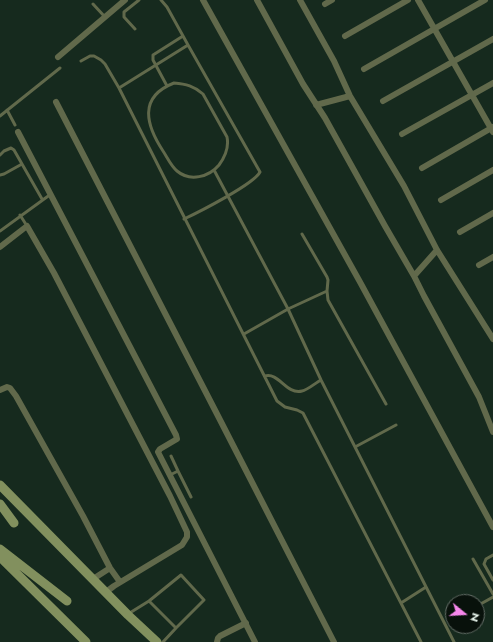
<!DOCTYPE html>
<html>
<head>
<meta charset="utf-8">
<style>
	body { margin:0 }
	#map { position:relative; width:493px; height:642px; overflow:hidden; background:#162a1e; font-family:Jost,sans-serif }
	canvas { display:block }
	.north { position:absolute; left:445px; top:594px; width:40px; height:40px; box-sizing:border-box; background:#08110b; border:1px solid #636d66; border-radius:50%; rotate:108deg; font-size:11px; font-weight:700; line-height:16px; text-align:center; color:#ebf8ef }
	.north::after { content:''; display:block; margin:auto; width:14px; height:18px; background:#f788ec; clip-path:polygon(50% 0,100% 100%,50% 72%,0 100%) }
</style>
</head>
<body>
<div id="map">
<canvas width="493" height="642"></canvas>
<div class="north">N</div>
</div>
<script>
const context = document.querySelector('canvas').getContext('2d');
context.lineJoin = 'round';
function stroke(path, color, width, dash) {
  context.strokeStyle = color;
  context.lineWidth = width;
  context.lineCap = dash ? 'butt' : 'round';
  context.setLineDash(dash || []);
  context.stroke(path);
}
stroke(new Path2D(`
	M93 4 105 17
	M135 29 124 17V12L139 0
	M81 61 90 56H94L101 60 105 64 119 88 277 401 285 407 297 410 303 413 421 642
	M174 83C186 84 194 86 203 94L227 137C229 147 225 157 219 165 209 177 190 182 177 171 171 166 167 157 163 151 146 125 138 97 174 83Z
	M167 86 153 60V55L183 36
	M119 88 188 45 167 7 161 0
	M7 110 15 125
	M0 116 60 68
	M0 155 4 151 11 148 14 150 42 199
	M214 170 288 309 321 380 454 642
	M0 175 4 174 22 164
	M20 215 27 226
	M184 219C199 212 254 184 260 172L188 45
	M0 231 51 194
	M302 234 327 277 328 280 327 291
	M244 334 288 309 327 291 328 300 386 404
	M265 376C279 372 286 395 302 391 308 390 315 383 321 380
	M355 447 396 425
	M178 471 191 497
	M170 475 178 471 171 456
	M493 555 486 559 484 564 493 580
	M473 559 493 594
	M149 601 176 628
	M401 603 426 587
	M477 606 493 597
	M128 614 149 601 181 575 204 600 176 628 163 642`), '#61694b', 3);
stroke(new Path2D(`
	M203 0 360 282 493 527
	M257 0 303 84 325 118 385 226 414 276 424 296 479 397 493 432
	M300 0 334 61 350 96 404 186 437 250 493 339
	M418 0 493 132
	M325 4 332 0
	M345 36 408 0
	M58 57 125 0
	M364 69 485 0
	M383 101 493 39
	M56 102 217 414 334 642
	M316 105 350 96
	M18 132 176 435 177 439 160 449 158 452 159 454 255 642
	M402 134 493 83
	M422 168 493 127
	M441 200 493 170
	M460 232 493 213
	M0 247 27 226 54 273 170 496 187 532V537L182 545 114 586 106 592
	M479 265 493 257
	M414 276 437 250
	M0 390 7 387 10 388 16 396 83 516 110 568 120 582
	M93 579 110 568
	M217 642 218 638 220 636 246 623`), '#61694b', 6);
stroke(new Path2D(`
	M0 485 128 615 157 642
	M0 504 14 523
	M0 549 67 601
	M0 557 86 642`), '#82905e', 9);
</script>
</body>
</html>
